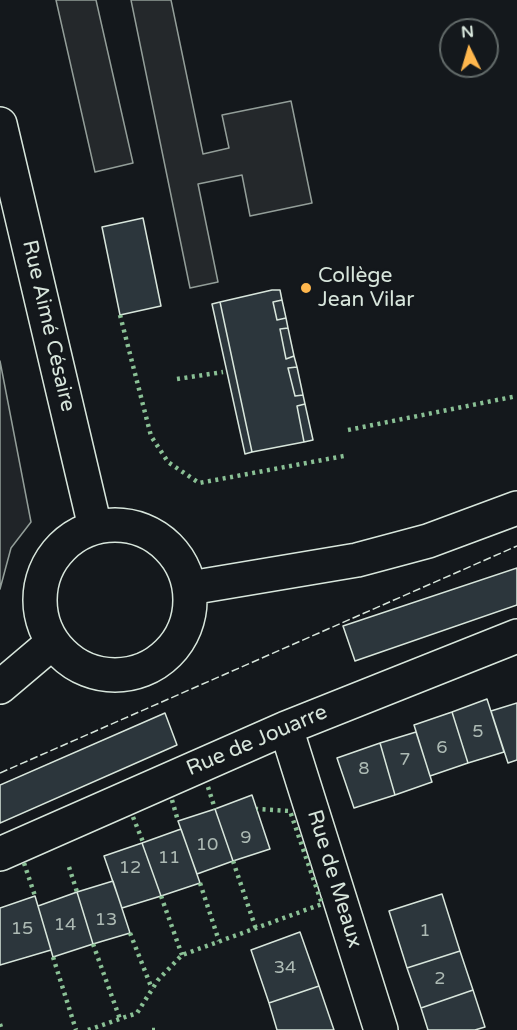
<!DOCTYPE html>
<html>
<head>
<meta charset="utf-8">
<style>
	body { margin:0 }
	#map { position:relative; width:517px; height:1030px; overflow:hidden; background:#14181c; font-family:"Varela Round",sans-serif }
	canvas { display:block }
	.north { position:absolute; left:439px; top:18px; width:60px; height:60px; box-sizing:border-box; background:#14181c; border:2px solid #626a69; border-radius:50%; rotate:355deg; font-size:16px; font-weight:700; line-height:24px; text-align:center; color:#d8e6dc }
	.north::after { content:''; display:block; margin:auto; width:21px; height:27px; background:#ffb74d; clip-path:polygon(50% 0,100% 100%,50% 72%,0 100%) }
</style>
</head>
<body>
<div id="map">
<canvas width="517" height="1030"></canvas>
<div class="north">N</div>
</div>
<script>
const context = document.querySelector('canvas').getContext('2d');
context.lineJoin = 'round';
function paint(path, color) {
  context.fillStyle = color;
  context.fill(path, 'evenodd');
}
function stroke(path, color, width, dash) {
  context.strokeStyle = color;
  context.lineWidth = width;
  context.lineCap = dash ? 'butt' : 'round';
  context.setLineDash(dash || []);
  context.stroke(path);
}
function drawText(font, color, halo, rows, align = 'center') {
  context.font = font + ' "Varela Round",sans-serif';
  context.lineWidth = 4.5;
  context.setLineDash([]);
  context.textBaseline = 'middle';
  context.strokeStyle = halo;
  context.fillStyle = color;
  for (const [text, x, y, turn = 0] of rows) {
    context.save();
    context.translate(x, y);
    context.rotate((+turn || 0) * Math.PI / 180);
    context.textAlign = isNaN(turn) ? turn : align;
    if (halo) context.strokeText(text, 0, 0);
    context.fillText(text, 0, 0);
    context.restore();
  }
}
const green = new Path2D(`
	M0 361 31 522 11 548 0 589Z`);
paint(green, '#202428');
stroke(green, '#939e99', 1.5);
const parking = new Path2D(`
	M56 0H96L133 163 95 172Z
	M131 0H171L203 154 229 148 222 115 291 101 312 203 250 216 242 175 198 184 218 282 190 288Z`);
paint(parking, '#24282b');
stroke(parking, '#939e99', 1.5);
const building = new Path2D(`
	M143 218 161 306 120 315 102 227Z
	M272 290H280L282 300 273 302 277 320 286 318 288 328 280 329 286 359 294 356 297 367 288 368 295 396 303 395 305 404 297 406 304 442 252 452 220 302Z
	M282 300 286 318 277 320 273 302Z
	M220 302 252 452 245 454 212 304Z
	M288 328 294 356 286 359 280 329Z
	M297 367 303 395 295 396 288 368Z
	M305 404 313 440 304 442 297 406Z
	M517 568V605L355 661 343 626Z
	M487 699 504 752 468 763 452 712Z
	M517 703V760L508 763 491 711Z
	M452 712 468 763 430 776 414 725Z
	M165 713 177 745 0 823V785Z
	M416 732 432 782 395 795 380 743Z
	M380 743 395 795 354 808 337 758Z
	M252 795 270 849 233 861 215 809Z
	M215 809 233 861 197 874 178 821Z
	M181 829 200 883 161 896 142 843Z
	M142 843 161 896 122 908 104 856Z
	M113 881 130 933 93 944 77 892Z
	M77 892 93 944 53 957 38 906Z
	M442 894 460 951 407 968 389 911Z
	M35 896 51 950 0 965V908Z
	M300 932 319 986 269 1003 251 950Z
	M460 951 473 990 421 1008 407 968Z
	M319 986 334 1030H277L269 1003Z
	M473 990 485 1027 475 1030H428L421 1008Z`);
paint(building, '#2c363c');
stroke(building, '#d8e6dc', 1.5);
const minor = new Path2D(`
	M0 124 95 527
	M40 600a75 75 0 1 1 150 0a75 75 0 1 1-150 0Z
	M190 588 357 560 428 541 517 508
	M0 687 52 643
	M286 728 381 1030
	M0 854 286 728 517 636`);
stroke(minor, '#d8e6dc', 36);
stroke(minor, '#14181c', 33);
stroke(new Path2D(`
	M120 315 151 436 168 462 199 483 344 456
	M177 379 223 372
	M348 430 517 396
	M208 787 215 809
	M172 800 178 821
	M133 817 143 842
	M233 861 256 929
	M24 863 35 896
	M69 867 77 892
	M200 883 219 941
	M161 896 182 955
	M130 933 152 989
	M93 944 120 1019
	M53 957 76 1030
	M0 1024 2 1030
	M88 1030 137 1013 158 980 182 955 322 904 290 811 257 809
	M152 1030H155`), '#8ac095', 4.5, [3, 4.5]);
stroke(new Path2D(`
	M0 773 517 546`), '#d8e6dc', 1.5, [8, 3]);
for (const [x, y, r, color] of [
	[306,288,6,"#ffb74d"]
]) {
  const dot = new Path2D();
  dot.arc(x, y, r, 0, 2 * Math.PI);
  context.fillStyle = color;
  context.fill(dot);
  stroke(dot, '#14181c', 2);
}
drawText('18px', '#adbab4', null, [
	["5",478,732],
	["6",442,748],
	["7",405,760],
	["8",364,769],
	["9",246,838],
	["10",207,845],
	["11",169,858],
	["12",130,868],
	["13",106,920],
	["14",65,925],
	["15",22,929],
	["1",425,931],
	["34",285,968],
	["2",440,979]
]);
drawText('21px', '#d8e6dc', '#14181c', [
	["Collège",318,276],
	["Jean Vilar",318,300]
], 'left');
drawText('21px', '#d8e6dc', '#14181c', [
	["Rue Aimé Césaire",48,326,77],
	["Rue de Jouarre",257,741,-23],
	["Rue de Meaux",334,879,73]
]);
</script>
</body>
</html>
